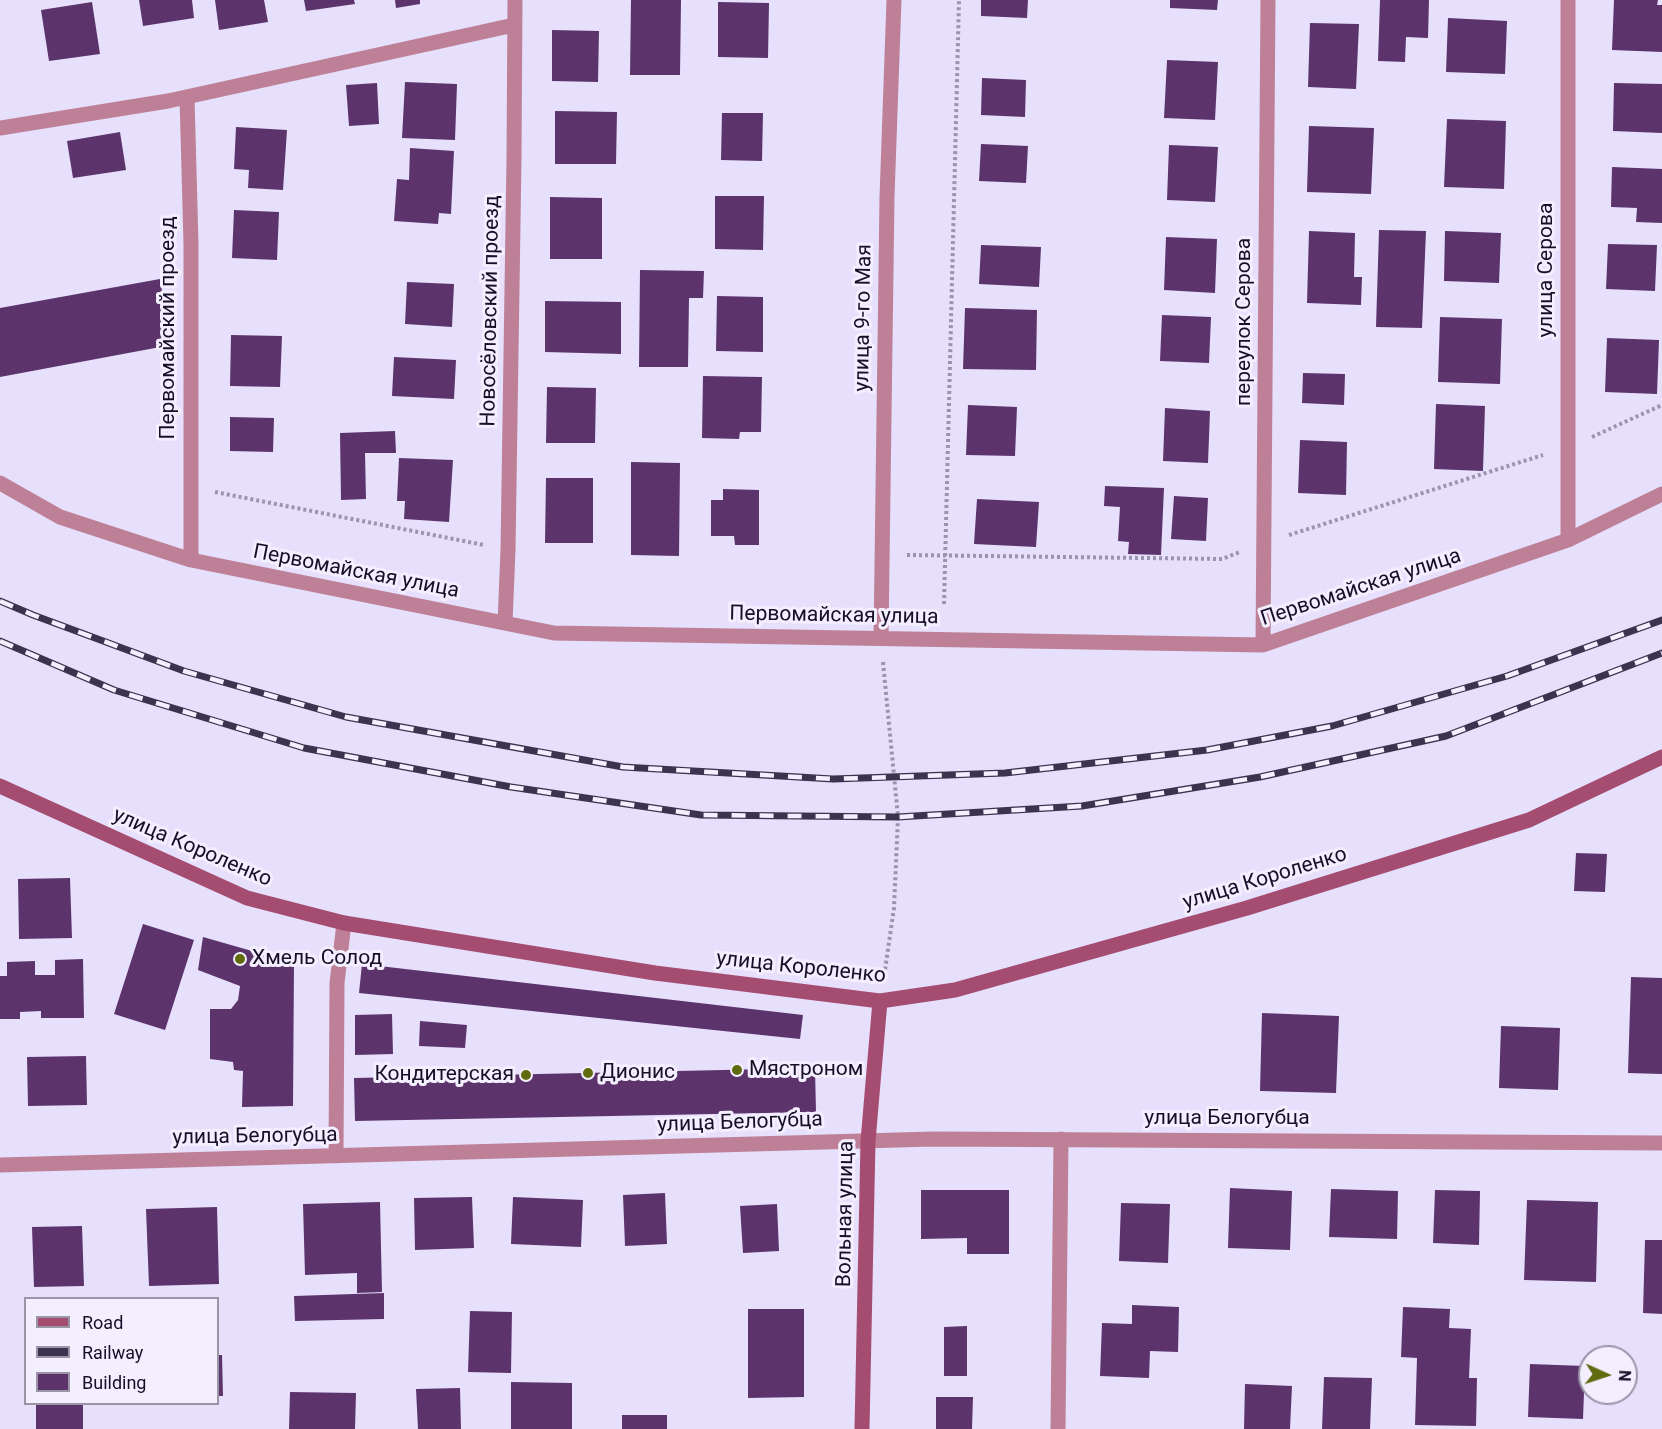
<!DOCTYPE html>
<html>
<head>
<meta charset="utf-8">
<style>
	body { margin:0 }
	#map { position:relative; width:1662px; height:1429px; overflow:hidden; background:#e6e0fd; font-family:Roboto,sans-serif }
	canvas { display:block }
	.legend { position:absolute; left:24px; top:1297px; width:195px; height:108px; box-sizing:border-box; background:#f3effe; border:2px solid #9b95a8; margin:0; padding:8px 10px; list-style:none; font-size:18px; color:#170e28 }
	.legend li { display:flex; align-items:center; gap:12px; height:30px }
	.legend b { width:30px; border:2px solid #9b95a8 }
	.north { position:absolute; left:1578px; top:1345px; width:60px; height:60px; box-sizing:border-box; background:#f3effe; border:2px solid #9b95a8; border-radius:50%; rotate:93deg; font-size:16px; font-weight:700; line-height:24px; text-align:center; color:#170e28 }
	.north::after { content:''; display:block; margin:auto; width:21px; height:27px; background:#606a0f; clip-path:polygon(50% 0,100% 100%,50% 72%,0 100%) }
</style>
</head>
<body>
<div id="map">
<canvas width="1662" height="1429"></canvas>
<ul class="legend">
<li><b style="height:8px;background:#a54d71"></b>Road</li>
<li><b style="height:8px;background:#3c344e"></b>Railway</li>
<li><b style="height:16px;background:#5c346b"></b>Building</li>
</ul>
<div class="north">N</div>
</div>
<script>
const context = document.querySelector('canvas').getContext('2d');
context.lineJoin = 'round';
function paint(path, color) {
  context.fillStyle = color;
  context.fill(path, 'evenodd');
}
function stroke(path, color, width, dash) {
  context.strokeStyle = color;
  context.lineWidth = width;
  context.lineCap = dash ? 'butt' : 'round';
  context.setLineDash(dash || []);
  context.stroke(path);
}
function drawText(font, color, halo, rows, align = 'center') {
  context.font = font + ' Roboto,sans-serif';
  context.lineWidth = 6;
  context.setLineDash([]);
  context.textBaseline = 'middle';
  context.strokeStyle = halo;
  context.fillStyle = color;
  for (const [text, x, y, turn = 0] of rows) {
    context.save();
    context.translate(x, y);
    context.rotate((+turn || 0) * Math.PI / 180);
    context.textAlign = isNaN(turn) ? turn : align;
    if (halo) context.strokeText(text, 0, 0);
    context.fillText(text, 0, 0);
    context.restore();
  }
}
paint(new Path2D(`
	M139 0H192L194 18 143 26Z
	M215 0H264L268 22 219 30Z
	M304 0H354L355 4 306 11Z
	M395 0H420V4L396 8Z
	M631 0H681L680 75H630Z
	M981 0H1028L1027 18 981 16Z
	M1170 0H1218L1217 10 1170 8Z
	M1380 0H1429L1428 38 1406 37 1405 62 1378 61Z
	M1614 0H1658L1657 5H1662V52L1612 50Z
	M92 2 100 54 49 61 41 10Z
	M718 2 769 3 768 58 718 57Z
	M1448 18 1507 21 1505 74 1446 72Z
	M1310 23 1359 24 1356 89 1308 87Z
	M552 30 599 31 598 82 552 81Z
	M1167 60 1218 62 1215 120 1164 118Z
	M982 78 1026 80 1025 117 981 115Z
	M405 82 457 84 455 140 402 138Z
	M377 83 379 124 349 126 346 85Z
	M1614 83 1662 84V133L1613 131Z
	M555 111 617 112 616 164H555Z
	M722 113H763L762 161 721 160Z
	M1447 119 1506 121 1504 189 1444 187Z
	M1309 126 1374 128 1371 194 1307 192Z
	M236 127 287 130 283 190 248 188 249 170 234 169Z
	M120 132 126 170 73 178 67 141Z
	M981 144 1028 146 1026 183 979 181Z
	M1169 145 1218 147 1215 202 1167 200Z
	M410 148 454 151 451 214 439 213 438 224 394 221 397 179 409 180Z
	M1612 167 1662 169V223L1636 222 1637 208 1611 207Z
	M715 196H764L763 250 715 249Z
	M550 197 602 198V259H550Z
	M234 210 279 212 277 260 232 258Z
	M1379 230 1426 231 1422 328 1376 327Z
	M1309 231 1355 233 1354 277H1362L1361 305 1307 303Z
	M1445 231 1501 233 1499 283 1444 281Z
	M1166 237 1217 239 1215 293 1164 290Z
	M1608 244 1657 245 1655 291 1606 289Z
	M981 245 1041 247 1039 287 979 284Z
	M640 270 704 271 703 298H689L688 367H639Z
	M160 279 171 345 0 377V308Z
	M407 282 454 284 452 327 405 324Z
	M717 296 763 297V352L716 351Z
	M545 301 621 302V354L545 352Z
	M965 308 1037 310 1036 370 963 369Z
	M1162 315 1211 317 1209 363 1160 361Z
	M1440 317 1502 319 1500 384 1438 382Z
	M231 335 282 336 280 387 230 386Z
	M1607 338 1659 340 1657 394 1605 392Z
	M394 357 456 360 454 399 392 396Z
	M1303 373 1345 374 1344 405 1302 403Z
	M703 376 762 377 761 432H740L739 439 702 438Z
	M547 387 596 388 595 443H546Z
	M1436 404 1485 406 1483 471 1434 469Z
	M968 405 1017 407 1015 456 966 455Z
	M1165 408 1210 411 1208 463 1163 461Z
	M230 417 274 418 273 452 230 451Z
	M395 431 396 453H365L366 499 341 500 340 433Z
	M1300 440 1347 442 1346 495 1298 493Z
	M399 458 453 460 449 522 404 519 405 501H397Z
	M631 462 680 463 679 556 631 555Z
	M546 478H593V543H545Z
	M1105 486 1164 488 1161 555 1128 554 1129 542 1118 541 1120 507 1104 506Z
	M723 489 759 490V545H735L734 536H711V500H723Z
	M1174 496 1208 498 1206 541 1171 539Z
	M977 499 1039 502 1036 547 974 544Z
	M1576 853 1607 854 1605 892 1574 891Z
	M70 878 72 938 19 939 18 879Z
	M143 924 194 940 165 1030 114 1014Z
	M203 937 294 963 293 1106 242 1107 243 1071 234 1070 233 1062 210 1059V1009H231L238 1000 240 986 198 970Z
	M83 959 84 1018H41V1011L20 1012V1019H0V976H7V962L35 961V975H55V960Z
	M362 964 803 1015 800 1039 359 993Z
	M1631 977 1662 978V1074L1628 1073Z
	M1262 1013 1339 1016 1336 1093 1260 1091Z
	M392 1014 393 1054 355 1055V1015Z
	M420 1021 467 1025 465 1048 419 1046Z
	M1501 1026 1560 1028 1558 1090 1499 1088Z
	M86 1056 87 1105 28 1106 27 1057Z
	M815 1068 816 1112 355 1121 354 1078Z
	M1230 1188 1292 1191 1290 1250 1228 1248Z
	M1331 1189 1398 1191 1397 1239 1329 1237Z
	M921 1190H1009V1254H967V1238L921 1239Z
	M1435 1190 1480 1191 1479 1245 1433 1243Z
	M665 1193 667 1244 625 1246 623 1195Z
	M472 1197 474 1248 415 1250 414 1198Z
	M513 1197 583 1200 581 1247 511 1244Z
	M1527 1200 1598 1202 1596 1282 1524 1280Z
	M380 1202 382 1292 357 1293V1273L305 1275 303 1204Z
	M1121 1203 1170 1204 1168 1263 1119 1261Z
	M777 1204 779 1251 743 1253 740 1206Z
	M217 1207 219 1284 149 1286 146 1209Z
	M82 1226 84 1286 34 1287 32 1227Z
	M1645 1240H1662V1314L1643 1313Z
	M384 1293V1319L295 1321 294 1296Z
	M1132 1305 1179 1307 1178 1352 1150 1351 1149 1378 1100 1376 1102 1323 1132 1324Z
	M1403 1307 1450 1309 1449 1328 1471 1329 1469 1378H1477L1476 1426 1415 1425 1417 1358 1401 1357Z
	M748 1309H804V1397L748 1398Z
	M470 1311 512 1312 511 1373 468 1372Z
	M967 1326V1376H944V1327Z
	M218 1355H222L223 1396H218Z
	M1530 1364 1585 1366 1583 1419 1528 1417Z
	M1324 1377 1372 1378 1370 1429H1322Z
	M511 1382 572 1383V1429H511Z
	M1245 1384 1292 1386 1290 1429H1244Z
	M460 1388 461 1429H418L416 1389Z
	M290 1392 356 1393 355 1429H289Z
	M936 1397H973L972 1429H936Z
	M36 1404H83V1429H36Z
	M622 1415H667V1429H622Z`), '#5c346b');
stroke(new Path2D(`
	M1592 437 1662 405
	M215 492 484 545
	M1289 535 1543 455
	M907 555 1222 559 1240 552
	M944 604 959 0
	M883 662 898 817 894 908 884 977`), '#9b94b0', 4, [3, 3]);
stroke(new Path2D(`
	M1058 1429 1061 1139`), '#be8097', 15);
stroke(new Path2D(`
	M1568 0V540
	M187 97 191 244V560
	M0 128 168 101 514 25
	M0 483 60 517 191 560 554 633 1263 645 1568 540 1662 494
	M505 623 508 550 514 158 515 0
	M881 637 887 197 894 0
	M1263 645 1268 0
	M336 1156 337 983 344 923
	M0 1165 933 1139 1662 1143`), '#be8097', 15);
stroke(new Path2D(`
	M0 786 247 898 344 923 655 973 880 1001 955 990 1247 908 1529 820 1662 757
	M862 1429 868 1141 880 1001`), '#a54d71', 15);
const rail = new Path2D(`
	M0 601 33 615 184 671 346 717 623 767 833 779 1005 773 1207 750 1332 726 1507 676 1662 620
	M0 641 114 690 304 748 511 787 701 815 898 817 1082 806 1260 777 1446 736 1662 653`);
stroke(rail, '#3c344e', 7);
stroke(rail, '#f3effe', 4.5, [14]);
for (const [x, y, r, color] of [
	[240,959,6,"#606a0f"],
	[737,1070,6,"#606a0f"],
	[588,1073,6,"#606a0f"],
	[526,1075,6,"#606a0f"]
]) {
  const dot = new Path2D();
  dot.arc(x, y, r, 0, 2 * Math.PI);
  context.fillStyle = color;
  context.fill(dot);
  stroke(dot, '#f3effe', 2);
}
drawText('21px', '#170e28', '#f3effe', [
	["улица Серова",1547,270,-90],
	["Новосёловский проезд",491,311,-89],
	["улица 9-го Мая",864,318,-89],
	["переулок Серова",1245,322,-90],
	["Первомайский проезд",169,328,-90],
	["Первомайская улица",356,572,11],
	["Первомайская улица",1361,588,-18],
	["Первомайская улица",834,616,1],
	["улица Короленко",192,848,23],
	["улица Короленко",1265,879,-17],
	["улица Короленко",801,968,6],
	["улица Белогубца",1227,1119],
	["улица Белогубца",740,1123,-2],
	["улица Белогубца",255,1137,-1],
	["Вольная улица",846,1214,-89]
]);
drawText('21px', '#170e28', '#f3effe', [
	["Хмель Солод",252,959],
	["Мястроном",749,1070],
	["Дионис",600,1073],
	["Кондитерская",514,1075,"right"]
], 'left');
</script>
</body>
</html>
